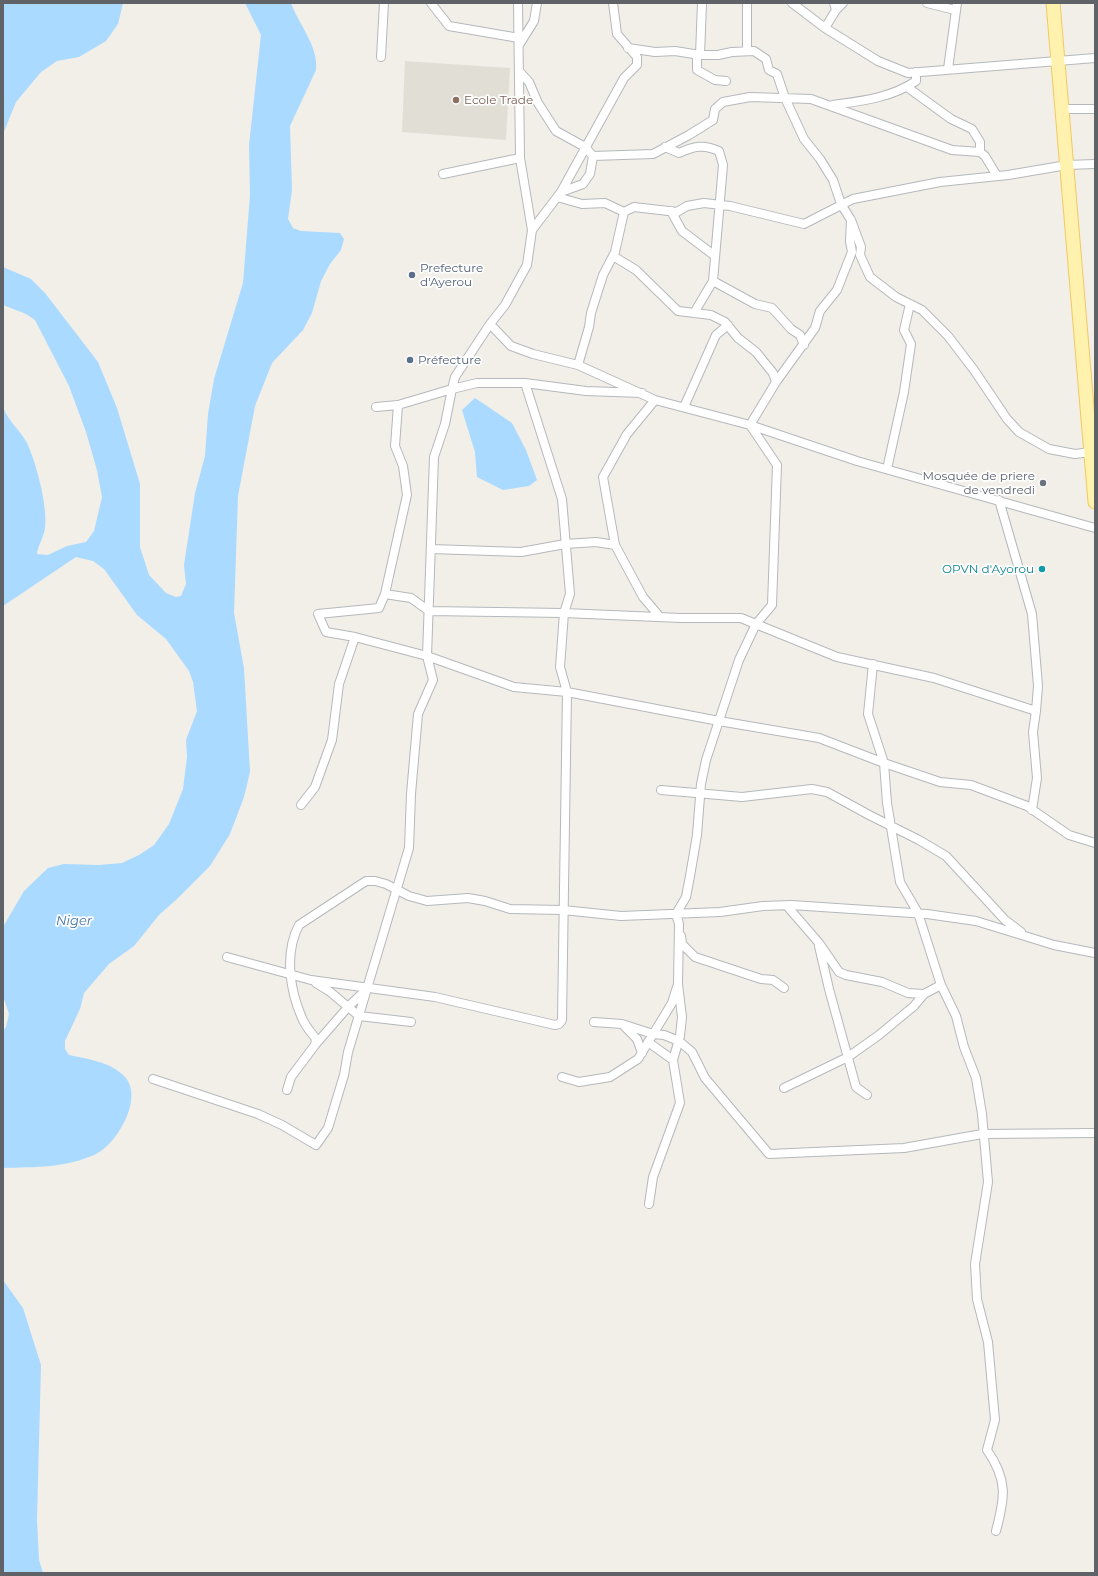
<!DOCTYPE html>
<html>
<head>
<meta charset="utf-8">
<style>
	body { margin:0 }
	#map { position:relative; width:1098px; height:1576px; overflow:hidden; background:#f1efe8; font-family:Montserrat,sans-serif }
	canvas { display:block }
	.frame { position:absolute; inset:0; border:4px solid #5f6368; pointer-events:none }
</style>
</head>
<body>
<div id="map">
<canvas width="1098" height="1576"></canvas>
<div class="frame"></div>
</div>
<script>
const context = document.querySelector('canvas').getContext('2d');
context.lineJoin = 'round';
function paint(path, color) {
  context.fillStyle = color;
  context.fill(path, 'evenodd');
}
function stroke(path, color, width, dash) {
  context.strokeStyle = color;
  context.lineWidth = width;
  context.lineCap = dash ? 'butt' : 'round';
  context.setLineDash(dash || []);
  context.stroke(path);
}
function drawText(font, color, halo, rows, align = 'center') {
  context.font = font + ' Montserrat,sans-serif';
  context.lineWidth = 3.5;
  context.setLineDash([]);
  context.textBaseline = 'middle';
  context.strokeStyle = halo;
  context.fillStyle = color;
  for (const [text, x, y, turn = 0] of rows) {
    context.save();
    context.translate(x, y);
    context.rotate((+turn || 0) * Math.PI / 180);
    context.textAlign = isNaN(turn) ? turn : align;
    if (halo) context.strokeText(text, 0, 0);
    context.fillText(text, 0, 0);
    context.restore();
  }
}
paint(new Path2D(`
	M405 61 510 68 506 140 402 132Z`), '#e1ded6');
paint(new Path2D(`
	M3 3H123L118 24 106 41 79 57 57 61 41 72 16 102 3 134Z
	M245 3H291C299 25 319 47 316 70L290 126 292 190 288 219 293 228 301 231 340 233 344 239 341 250 330 264 321 281 312 313 303 330 272 363 255 406 238 496 234 613 244 668 250 772 244 797 230 834 210 866 177 899 159 915 134 946 109 964 84 993 80 1009 65 1041V1049L69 1055C87 1059 112 1062 125 1077 144 1098 117 1144 96 1154 66 1168 35 1167 3 1168V1031L6 1027 9 1014 3 996V927L24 891 48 868 64 864 99 865 122 863 139 855 154 845 169 824 183 789 187 757 186 740 197 711 193 682 189 671 166 639 137 615 104 569 93 561 76 557 3 606V407C8 421 20 430 27 443 36 462 48 507 45 528 44 537 38 545 37 554L48 555 67 546 86 542 94 531 102 497 97 470 86 432 69 386 35 320 26 314 3 305V267L31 279 45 293 98 362 117 408 140 484V547L149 575 166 593 176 597 181 596 186 584 184 565 195 493 205 456 208 414 214 379 243 283 250 195 249 145 261 35Z
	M475 398 512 423 526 450 537 480 529 486 503 490 477 477 475 452 462 410Z
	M3 1280 23 1308 41 1365 37 1520 39 1560 43 1573H3Z`), '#aadaff');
const minor = new Path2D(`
	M431 3 449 26 519 38
	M518 3 520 158 532 230
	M792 3 825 28 878 61 908 73 1095 58
	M927 3 955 10
	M836 10 843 3
	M825 28 836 10 834 3
	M519 45 534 21 537 3
	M628 48 655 52 675 51 700 55H718L732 52 754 51 766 59 769 70 777 74 785 98 804 139 820 159 833 180 841 204 851 220 861 247 860 255 870 277 896 297 922 310 948 336 974 370 1007 419 1019 432 1049 449 1075 454 1091 452 1094 454
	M747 51V3
	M697 55V70L715 80 726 81
	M700 55 702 3
	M381 57 384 3
	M948 69 957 3
	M907 87 951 119 972 129 980 142V152
	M833 105C861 101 891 98 916 81V72
	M1063 109H1095
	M665 147 679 153C694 146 704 144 719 151L723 165 713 281 694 313
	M593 156 653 154 689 135 713 120 715 109 723 102 750 97 811 99 952 150 980 152 985 156 997 176
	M443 174 520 158
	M561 192 624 78 637 65V57L617 34 613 3
	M557 197 582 204 605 203 624 212 615 252 603 275 591 313 589 327 578 365
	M671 211 682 231 715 256
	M624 212 634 207 677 212 687 206 704 203 730 206 804 224 853 199 940 182 1008 175 1067 165 1095 164
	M613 256 636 270 678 311 711 315 725 322 738 338 756 352 773 373 776 382
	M713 281 755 304 772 308 791 329 800 335 804 345
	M490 324 511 346 533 354 578 365 655 400 750 425 857 461 1095 528
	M655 400 627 434 603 477 615 545 643 597 660 617
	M376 407 398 405 452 389 455 377 490 324 505 305 527 265 532 230 561 192 583 184 590 174 593 156 585 147 556 131 538 103 529 82 519 71
	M684 407 716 335 728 325
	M887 469 904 392 911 344 904 330 910 304
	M999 500 1032 614 1038 686 1036 711
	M431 549 521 552 565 544 596 542 615 545
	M385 594 411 598 429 611 564 613 681 618H741L837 657 934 678 1036 711 1033 732 1037 778 1032 810
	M355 637 427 656 514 687 567 692 719 721 819 738 884 763 940 782 971 785 1027 806 1069 835 1095 843
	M873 664 868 714 884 763 887 803 900 882 918 913 941 985 956 1016 964 1047 976 1078 982 1114 988 1182 975 1264 977 1299 988 1342 995 1420 987 1450C1008 1480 1005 1498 996 1531
	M661 790 742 797 812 789 827 792 871 816 919 840 946 856 1005 920 1021 932
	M301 805 315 787 332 740 339 684 355 637 326 632 318 614 379 608 385 594 407 495 403 466 395 446 398 405
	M787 906 819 943 839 972 846 975 882 982 908 993 924 994
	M681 936 682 944 695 957 761 979 773 980 784 988
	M819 946 829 989 856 1087 867 1095
	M227 957 311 980 435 997 555 1025 559 1024 562 1020 567 692 560 667 564 613 570 594 562 499 525 383
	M316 983 329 991 359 1016 411 1022
	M594 1022 622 1024 653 1034 664 1035 679 1041 692 1052 705 1078 769 1154 904 1148 982 1134 1095 1133
	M624 1026 637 1039 642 1053
	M648 1042 673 1060
	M315 1045 348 1007 367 989
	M562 1077 579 1082 610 1077 638 1059 672 1003 677 987
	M153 1079 258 1114 282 1125 316 1145 328 1128 344 1075 348 1052 409 848 411 794 418 714 433 680 427 656 434 457 445 424 452 389 477 383H525L586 391 642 393
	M784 1088 848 1057 879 1035 914 1006 924 994 941 985
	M287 1090 291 1077 315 1045 316 1039C311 1032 305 1026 302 1018 290 991 284 953 299 925L366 881H375L386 884 409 896 427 901 468 898 485 901 510 909 563 910 621 916 720 912 763 906 791 905 927 914 976 921 1054 945 1095 953
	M649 1204 653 1177 680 1103 673 1060 680 1036 682 1017 678 984 679 924 676 914 686 897 690 876 697 835 701 784 706 760 739 660 756 624 772 605 777 465 750 425 776 382 815 328 820 311 837 290 852 252 850 241 851 220`);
const primary = new Path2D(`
	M1053 3 1095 502`);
stroke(minor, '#b5b8bc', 10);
stroke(primary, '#f2c960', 15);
stroke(minor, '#fff', 8);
stroke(primary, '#fff2af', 13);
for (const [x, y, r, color] of [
	[456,100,4,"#8d6e63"],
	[412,275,4,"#5c6f8a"],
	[410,360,4,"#5c6f8a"],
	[1043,483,4,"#6b7280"],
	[1042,569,4,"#0f9aa8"]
]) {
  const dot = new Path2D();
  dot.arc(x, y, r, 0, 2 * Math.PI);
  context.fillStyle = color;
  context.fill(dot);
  stroke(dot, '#fff', 1.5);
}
drawText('12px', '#785e54', '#fff', [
	["Ecole Trade",464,100]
], 'left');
drawText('12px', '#4e5e75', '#fff', [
	["Prefecture",420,268],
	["d'Ayerou",420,282],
	["Préfecture",418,360]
], 'left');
drawText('12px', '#5b616d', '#fff', [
	["Mosquée de priere",1035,476],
	["de vendredi",1035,490]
], 'right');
drawText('12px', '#0d838f', '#fff', [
	["OPVN d'Ayorou",1034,569]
], 'right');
drawText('italic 13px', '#4174aa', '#fff', [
	["Niger",74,921]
]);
</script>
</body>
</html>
